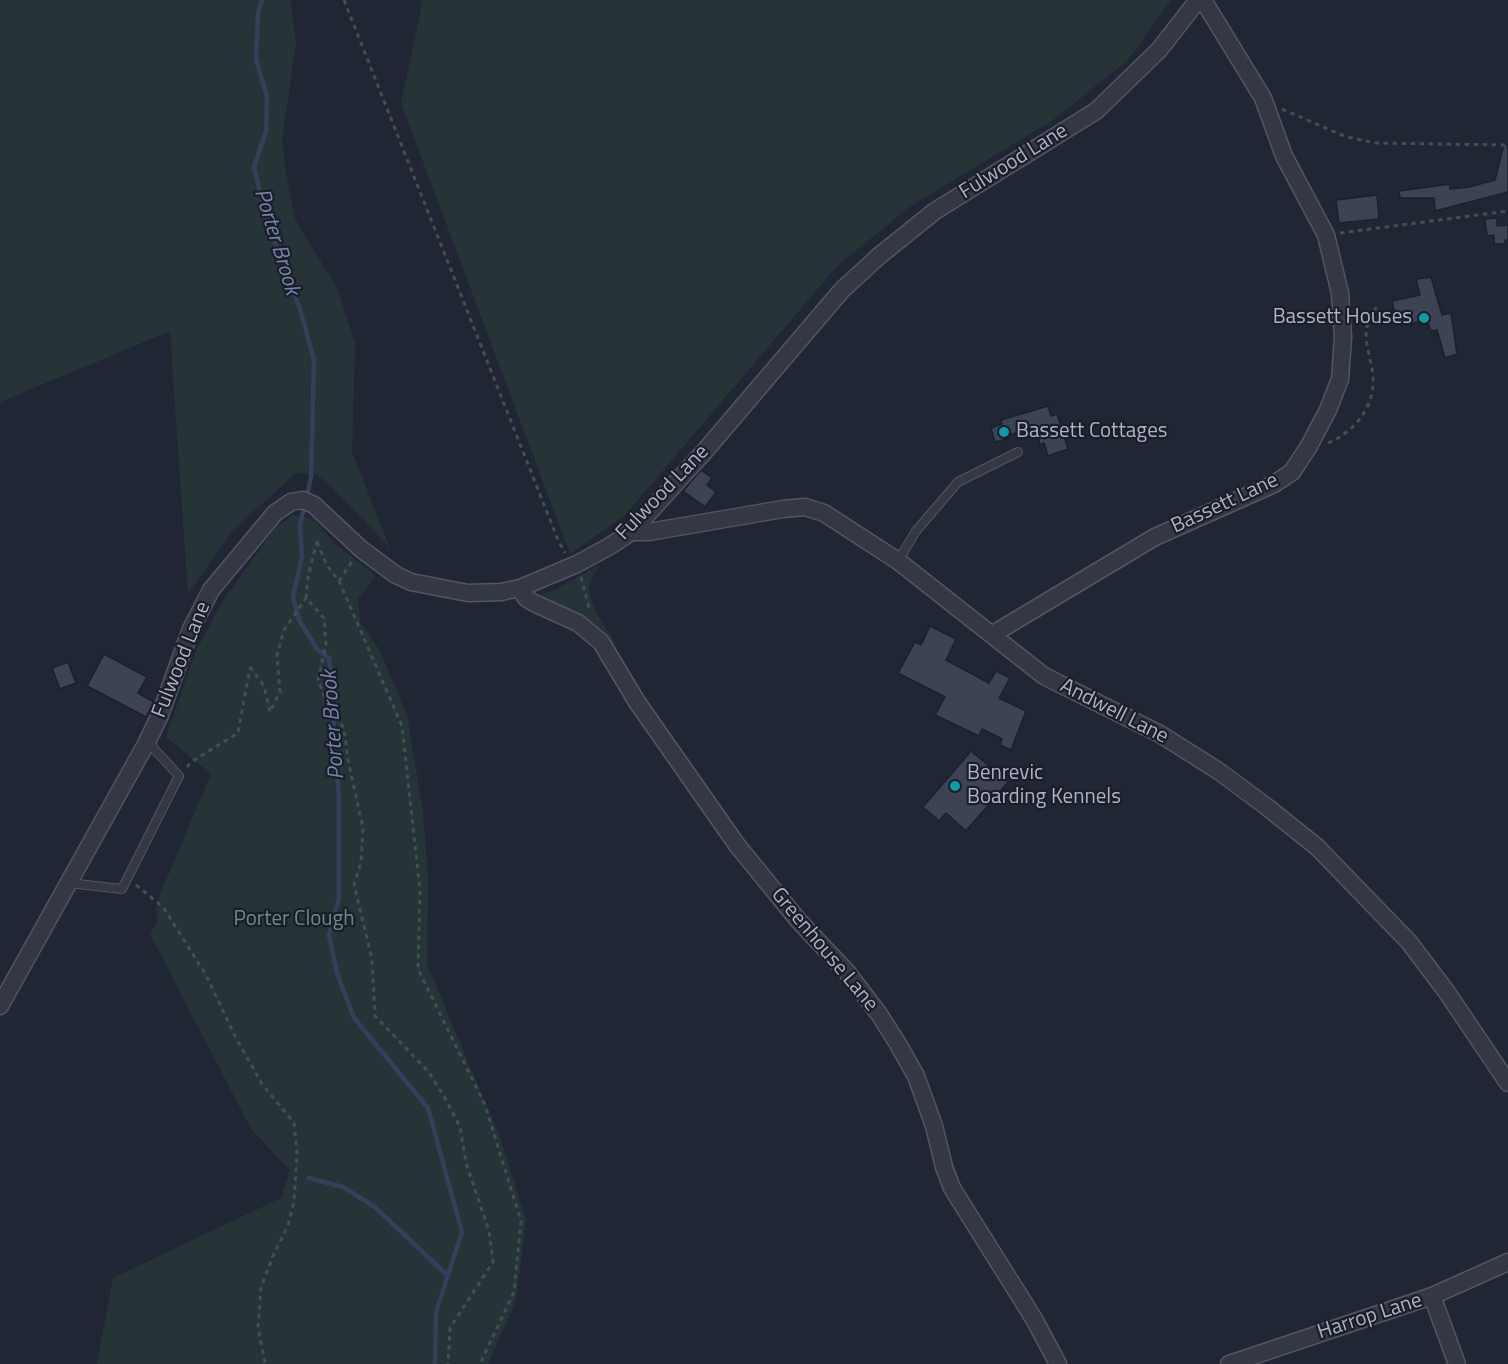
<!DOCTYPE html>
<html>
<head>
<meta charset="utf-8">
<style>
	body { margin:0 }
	canvas { display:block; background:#212634 }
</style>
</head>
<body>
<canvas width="1508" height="1364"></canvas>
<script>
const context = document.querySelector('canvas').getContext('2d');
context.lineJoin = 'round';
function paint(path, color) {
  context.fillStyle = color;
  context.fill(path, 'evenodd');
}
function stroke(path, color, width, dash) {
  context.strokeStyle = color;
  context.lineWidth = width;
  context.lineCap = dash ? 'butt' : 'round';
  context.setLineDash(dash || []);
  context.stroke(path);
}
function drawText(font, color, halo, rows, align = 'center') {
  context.font = font + ' "Titillium Web",sans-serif';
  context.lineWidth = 4.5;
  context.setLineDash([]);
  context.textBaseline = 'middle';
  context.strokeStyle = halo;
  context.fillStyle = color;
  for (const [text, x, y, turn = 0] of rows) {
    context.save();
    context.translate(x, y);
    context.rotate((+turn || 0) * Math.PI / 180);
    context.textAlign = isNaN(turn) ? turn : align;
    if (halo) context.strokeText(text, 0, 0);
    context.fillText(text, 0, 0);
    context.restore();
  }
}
paint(new Path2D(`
	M0 0H290L296 42 282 141 286 174 295 219 337 288 355 343 352 452 390 548 326 481 315 474 296 473 233 530 188 594 170 331 0 402Z
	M423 0H1171L1127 61 1053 120 911 206 838 265 625 515 570 554 401 103Z
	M293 515 314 519 334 543 376 576 358 599 360 622 379 649 407 715 423 812 428 880 427 964 501 1140 526 1220 516 1300 488 1364H97L113 1278 281 1198 290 1170 251 1129 150 934 158 922 156 904 211 774 166 737 196 651 223 601 276 527Z
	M599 565C595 573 588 583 590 593 592 611 607 629 617 645L536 596 557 589Z`), '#263438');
stroke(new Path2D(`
	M262 0 258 13 256 59 267 97 266 131 254 167 268 224 300 309 314 360 311 477 307 496
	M305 505 300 524 302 557 293 597 299 620 317 649 329 658 336 707 333 728 339 795V898L329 935 337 973 354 1018 428 1108 462 1232 436 1312 435 1364
	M309 1178 343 1187 375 1207 448 1276`), '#363e5b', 4.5);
const building = new Path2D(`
	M1504 144 1508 145V192L1435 211 1434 198H1400L1399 191 1450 184V189L1469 187 1495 180Z
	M1377 195 1379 219 1339 223 1336 200Z
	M1497 218V226L1508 225V240H1505V244H1494V235L1487 236 1485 219Z
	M1431 277 1442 315 1451 313 1457 354 1445 358 1437 330 1431 331 1427 320 1405 325 1404 320 1397 321 1392 301 1420 295 1416 279Z
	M1048 406 1051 416 1057 414 1068 449 1048 456 1044 443 1040 445 1036 427 1006 436 1007 439 995 442 991 428 1002 424 1001 420Z
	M701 470 712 478 707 485 716 492 705 507 683 491Z
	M930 626 956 639 946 660 989 683 996 671 1010 678 999 698 1026 711 1011 750 1000 745 1002 739 982 729 979 736 935 715 945 697 898 673 915 642 921 645Z
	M104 654 147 677 138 693 154 702 146 717 87 686Z
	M68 662 76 683 60 689 52 668Z
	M971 751 1008 782 966 831 946 813 939 821 923 807Z`);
paint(building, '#3d4355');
stroke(building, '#1c1f2c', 1.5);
const service = new Path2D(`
	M898 561 916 531 958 482 1018 452
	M69 883 122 889 179 776 147 741`);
const minor = new Path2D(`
	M631 532H649L783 509 805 507 824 513 898 561 1044 676 1160 734 1220 772 1267 807 1317 847 1409 942 1446 991 1508 1083
	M520 588 526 598 534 603 578 623 601 642 637 702 737 845 798 920 847 972 879 1014 898 1044 916 1076 934 1126 944 1167 952 1188 1034 1319 1058 1364
	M993 634 1155 537 1274 484 1292 472 1309 446 1328 410 1340 379 1343 337 1340 293 1326 235 1284 156 1263 98 1203 0
	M0 1006 146 744 160 715 191 629 211 590 275 513 291 502 303 500 314 505 361 549 396 575 411 582 468 593 501 592 520 588 577 564 610 546 631 532 704 452 842 290 879 256 935 211 1096 111 1159 50 1198 0
	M1432 1296 1457 1364
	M1229 1364 1432 1296 1508 1262`);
stroke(service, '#525563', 10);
stroke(minor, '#525563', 19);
stroke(new Path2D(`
	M344 0 558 540 565 553
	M1282 109 1344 136 1374 143 1508 145
	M1340 233 1508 211
	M1328 443C1360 429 1380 399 1371 364 1369 352 1364 339 1367 327 1369 320 1374 312 1377 306
	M317 541 308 576 306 598 324 618 326 645 318 680 330 711 344 728 348 760 363 828 361 862 354 885 372 959 375 1016 428 1071 445 1098 460 1127 466 1163 489 1231 493 1262 450 1328 448 1364
	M317 542 326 564 339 581 402 726 420 891 418 969 485 1105 521 1221 514 1292 480 1364
	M581 577 590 612
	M339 581 353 560
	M250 667 264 686 270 712 280 692 277 655 284 630 306 598
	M187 767 191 762 238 733 250 668
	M136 885 163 907 206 975 235 1036 262 1084 294 1123 297 1153 294 1201 288 1226 274 1253 261 1288 258 1327 265 1363`), '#424f55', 3, [4.5, 4.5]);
stroke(service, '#343845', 8);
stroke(minor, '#343845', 16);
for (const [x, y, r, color] of [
	[1424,318,6,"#0f9aa8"],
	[1004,432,6,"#0f9aa8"],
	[955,786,6,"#0f9aa8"]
]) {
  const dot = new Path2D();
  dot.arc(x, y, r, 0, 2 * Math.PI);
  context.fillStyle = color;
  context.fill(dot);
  stroke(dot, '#1a1d2a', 2);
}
drawText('21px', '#aeb2c2', '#1a1d2a', [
	["Fulwood Lane",1014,162,-32],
	["Fulwood Lane",663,493,-46],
	["Bassett Lane",1225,504,-25],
	["Fulwood Lane",182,660,-68],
	["Andwell Lane",1114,712,27],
	["Greenhouse Lane",824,950,50],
	["Harrop Lane",1370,1317,-18]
]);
drawText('21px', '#aeb2c2', '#1a1d2a', [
	["Bassett Houses",1412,318,"right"],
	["Bassett Cottages",1016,432],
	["Benrevic",967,774],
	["Boarding Kennels",967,798]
], 'left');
drawText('21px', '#689079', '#1a1d2a', [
	["Porter Clough",294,920]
]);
drawText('italic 22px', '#7884a9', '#1a1d2a', [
	["Porter Brook",276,242,73],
	["Porter Brook",334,725,-94]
]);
</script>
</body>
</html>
